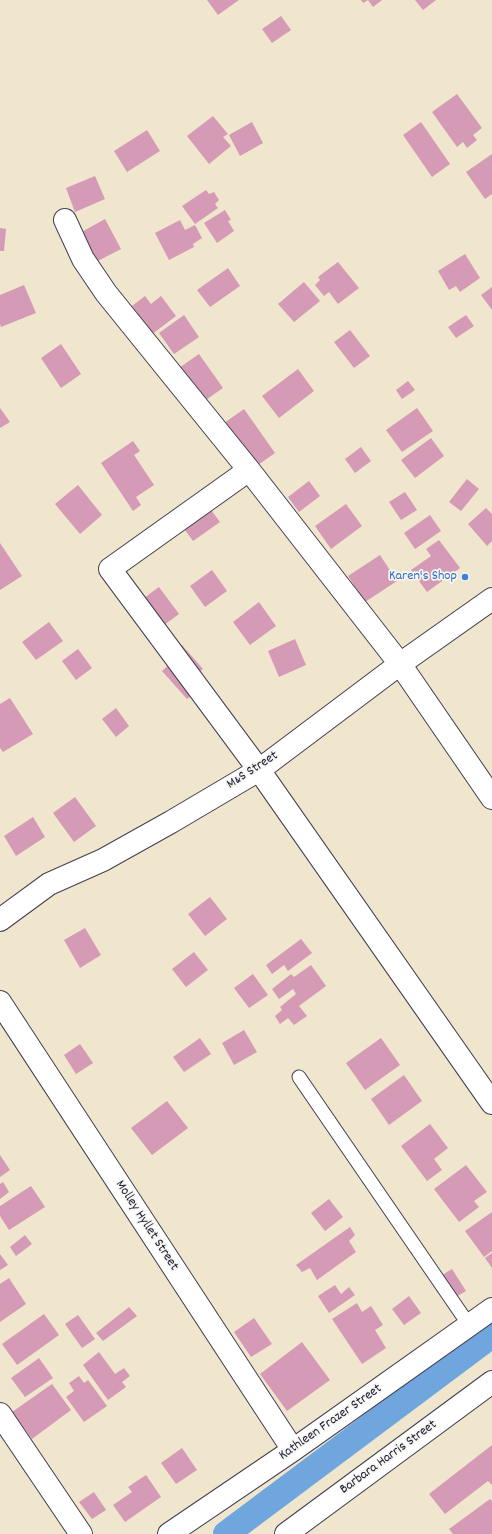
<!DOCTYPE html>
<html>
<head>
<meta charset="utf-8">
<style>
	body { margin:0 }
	canvas { display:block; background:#f0e5cd }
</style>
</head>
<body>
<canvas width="492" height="1534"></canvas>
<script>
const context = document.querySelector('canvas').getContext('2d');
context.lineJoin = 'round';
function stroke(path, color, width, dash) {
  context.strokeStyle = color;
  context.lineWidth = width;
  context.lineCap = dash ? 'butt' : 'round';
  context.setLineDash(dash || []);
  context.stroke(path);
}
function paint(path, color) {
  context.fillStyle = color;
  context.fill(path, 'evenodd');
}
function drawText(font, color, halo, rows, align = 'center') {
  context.font = font + ' Dekko,sans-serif';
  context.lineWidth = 3.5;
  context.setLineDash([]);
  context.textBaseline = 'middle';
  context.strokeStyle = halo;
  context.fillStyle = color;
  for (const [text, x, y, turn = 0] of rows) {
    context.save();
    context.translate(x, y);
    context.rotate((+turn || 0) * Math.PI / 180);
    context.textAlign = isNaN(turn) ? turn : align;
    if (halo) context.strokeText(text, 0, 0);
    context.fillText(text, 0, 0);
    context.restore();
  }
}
stroke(new Path2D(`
	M226 1534 492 1335`), '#70a6de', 26);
paint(new Path2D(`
	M207 0H239L218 15Z
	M361 0H382L373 7 368 0 363 3Z
	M415 0H436L423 10Z
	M281 16 291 30 272 43 262 29Z
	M457 94 482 128 473 135 477 140 467 148 463 142 457 147 432 112Z
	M213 116 228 134 223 137 231 146 209 164 187 136Z
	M252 122 263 143 240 156 229 135Z
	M421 122 450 164 432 177 403 135Z
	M147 130 160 151 127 172 114 151Z
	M492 154V194L485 199 466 172Z
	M95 176 105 199 75 212 66 188Z
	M206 190 209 194 214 192 219 200 215 204 218 208 195 224 182 206Z
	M225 210 231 220 228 221 234 231 217 243 204 223Z
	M105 219 121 249 94 263 78 234Z
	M180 220 185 230 195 225 202 238 193 244 194 247 169 260 155 233Z
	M0 228 6 229 4 251H0Z
	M465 254 480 278 460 292 456 286 449 290 438 271Z
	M338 262 359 288 338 304 329 292 324 296 315 285 320 280 318 277Z
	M228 268 240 286 210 307 197 290Z
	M304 282 320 301 294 322 278 304Z
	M24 285 36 313 1 327 0 324V295Z
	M492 287V310L481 295Z
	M145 296 151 304 161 296 176 316 143 341 128 321 138 314 132 306Z
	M184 315 199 337 174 354 159 333Z
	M466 315 474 326 456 338 448 327Z
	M350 330 370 356 354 368 334 342Z
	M61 344 81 374 61 388 41 358Z
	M199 354 223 388 200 404 176 370Z
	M298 369 314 391 279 418 262 396Z
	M408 381 415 390 402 399 396 390Z
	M0 408 10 422 0 428Z
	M417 408 433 431 402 452 386 430Z
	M244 409 275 453 248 472 217 428Z
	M431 438 444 456 415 478 401 460Z
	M133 441 140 451 134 455 154 485 136 497 141 505 133 511 101 463Z
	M361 447 371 461 355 473 345 459Z
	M467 479 479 489 461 511 449 502Z
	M309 481 320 496 299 512 288 497Z
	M78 485 102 515 80 534 55 504Z
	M405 492 417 510 401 520 389 502Z
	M346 504 362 526 331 549 315 526Z
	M208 506 220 522 193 541 182 526Z
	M486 508 492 514V541L487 546 468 524Z
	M430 515 441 531 415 549 404 533Z
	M439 540 460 568 427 592 411 570 431 556 426 549Z
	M0 543 22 576 0 590Z
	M380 555 397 581 365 602 348 576Z
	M212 570 227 591 205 607 190 586Z
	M159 587 179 614 160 628 140 601Z
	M259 602 276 626 250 645 233 622Z
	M49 622 63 641 36 660 22 642Z
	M295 639 306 665 279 677 268 651Z
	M182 645 203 669 194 676 203 686 187 699 162 671 173 661 169 657Z
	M78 649 92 668 76 680 62 661Z
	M10 698 33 734 3 752 0 748V704Z
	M116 708 129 726 116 737 102 719Z
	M75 797 96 826 74 842 53 813Z
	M33 817 45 837 16 856 4 836Z
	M210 897 227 919 205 936 188 914Z
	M85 928 101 955 80 968 64 940Z
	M301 939 312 953 288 971 284 965 272 974 266 965Z
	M194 952 208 970 186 987 172 969Z
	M311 965 326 986 299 1006 307 1016 294 1025 288 1018 280 1024 275 1016 282 1010 280 1007 296 994 293 989 279 999 272 989 291 974 294 977Z
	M253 974 268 995 249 1008 234 988Z
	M244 1030 257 1052 234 1065 222 1043Z
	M200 1038 211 1054 184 1072 173 1057Z
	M381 1038 400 1065 365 1090 346 1063Z
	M80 1044 93 1063 76 1074 64 1055Z
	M404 1075 422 1101 389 1125 371 1099Z
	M167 1101 188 1128 152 1155 131 1128Z
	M430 1124 448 1148 434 1159 442 1170 427 1181 401 1146Z
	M0 1155 10 1170 0 1177Z
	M466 1165 487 1192 474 1201 479 1207 459 1222 434 1189Z
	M3 1182 9 1192 0 1199V1184Z
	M31 1186 45 1207 9 1230 0 1216V1206Z
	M329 1199 343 1217 325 1231 311 1213Z
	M492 1212V1251L484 1257 465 1231Z
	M350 1227 355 1235 349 1241 356 1252 317 1280 310 1268 302 1272 296 1265Z
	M25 1235 32 1244 16 1256 10 1247Z
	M492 1253V1268L485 1258Z
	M0 1254 8 1265 0 1270Z
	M452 1269 466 1291 449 1301 436 1279Z
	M9 1278 26 1304 0 1322V1284Z
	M335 1285 341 1294 349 1287 355 1295 329 1313 318 1296Z
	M409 1296 421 1313 404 1325 392 1309Z
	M357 1303 362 1312 371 1306 383 1325 375 1330 386 1348 362 1364 332 1319Z
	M129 1307 137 1316 103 1341 96 1333Z
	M44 1314 59 1335 17 1365 2 1344Z
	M78 1315 95 1339 82 1348 65 1324Z
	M254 1318 272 1344 251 1357 234 1332Z
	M302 1342 330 1380 287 1411 260 1374Z
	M99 1352 115 1374 124 1368 130 1376 122 1382 126 1387 108 1400 83 1365Z
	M39 1358 53 1378 25 1397 11 1378Z
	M79 1376 84 1383 88 1380 107 1406 84 1422 66 1397 74 1391 69 1383Z
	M52 1384 71 1410 32 1439 12 1412Z
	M492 1445V1485L488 1481 445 1514 429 1494Z
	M182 1448 197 1470 176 1484 161 1463Z
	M146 1475 161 1497 125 1522 113 1505 132 1492 128 1487Z
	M94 1492 106 1510 92 1519 79 1502Z
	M490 1499 492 1501V1534H453L449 1529Z`), '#d59ab6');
const lane = new Path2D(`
	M299 1077 469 1325`);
const street = new Path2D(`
	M65 220 83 259 106 293 249 470 400 664 492 798
	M249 470 110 569 259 770 492 1103
	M0 920 49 884 103 860 171 822 259 770 400 664 492 599
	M0 1002 293 1450
	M0 1414 81 1534
	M169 1534 293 1450 492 1309`);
const secondary = new Path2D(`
	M286 1534 492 1382`);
stroke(lane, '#413f51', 15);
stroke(street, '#413f51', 24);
stroke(secondary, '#413f51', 24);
stroke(lane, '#fff', 13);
stroke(street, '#fff', 22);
stroke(secondary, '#fff', 22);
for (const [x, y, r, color] of [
	[465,577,4,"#3f7fe0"]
]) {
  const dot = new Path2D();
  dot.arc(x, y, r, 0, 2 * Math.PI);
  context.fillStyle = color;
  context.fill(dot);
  stroke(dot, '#f6f6f2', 1.5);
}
drawText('14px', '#366cbe', '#f6f6f2', [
	["Karen's Shop",457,577]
], 'right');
drawText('14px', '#22223b', '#f6f6f2', [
	["M&S Street",253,771,-33],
	["Molley Hyllet Street",146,1226,57],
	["Kathleen Frazer Street",331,1423,-35],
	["Barbara Harris Street",389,1458,-36]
]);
</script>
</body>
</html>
